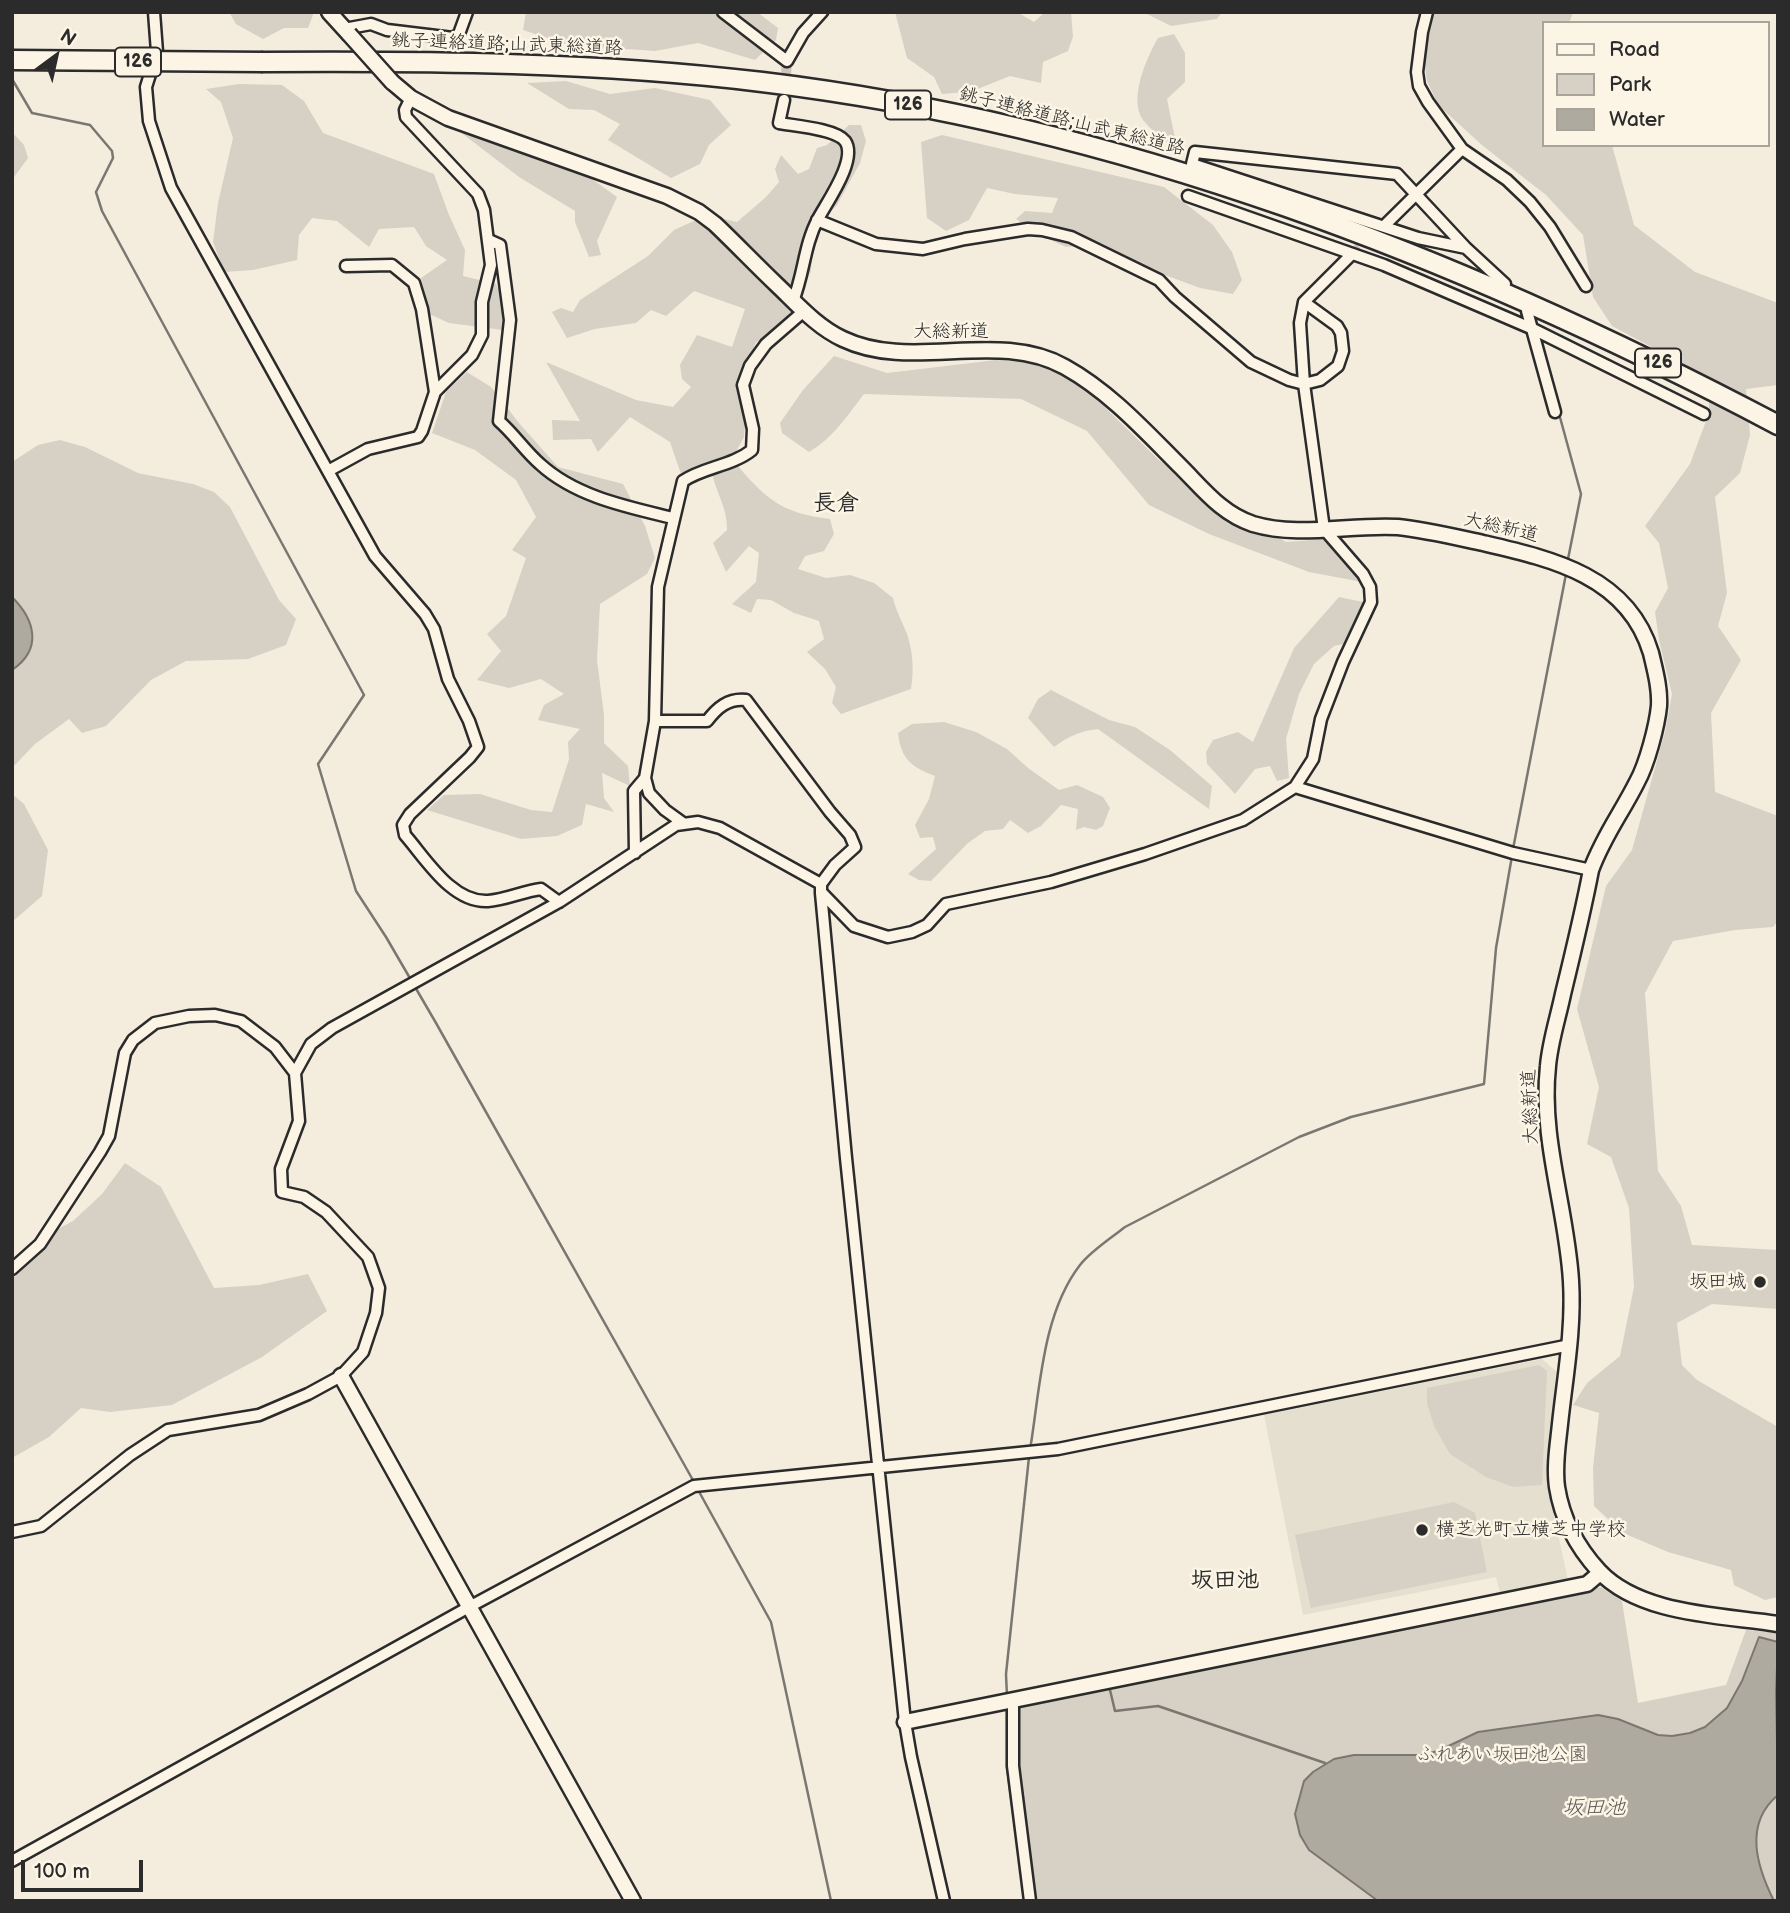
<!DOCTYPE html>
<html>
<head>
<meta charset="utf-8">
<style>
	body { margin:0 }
	#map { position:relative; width:1790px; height:1913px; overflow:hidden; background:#f4edde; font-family:"Balsamiq Sans",sans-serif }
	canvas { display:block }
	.frame { position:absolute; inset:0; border:14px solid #2b2b2b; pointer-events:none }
	.legend { position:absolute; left:1542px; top:21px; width:228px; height:126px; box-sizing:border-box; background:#fcf5e5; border:2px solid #a8a49b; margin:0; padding:9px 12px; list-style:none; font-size:21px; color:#2b2b2b }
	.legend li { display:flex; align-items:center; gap:14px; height:35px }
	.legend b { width:35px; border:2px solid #a8a49b }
	.north { position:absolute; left:21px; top:21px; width:70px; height:70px; -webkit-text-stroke:5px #fcf5e5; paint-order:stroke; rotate:33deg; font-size:19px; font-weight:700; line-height:28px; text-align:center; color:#2b2b2b }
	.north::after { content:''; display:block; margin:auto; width:24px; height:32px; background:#2b2b2b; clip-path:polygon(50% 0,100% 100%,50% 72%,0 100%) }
	.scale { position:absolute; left:21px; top:1860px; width:122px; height:32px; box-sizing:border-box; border:4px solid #2b2b2b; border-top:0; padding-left:9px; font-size:21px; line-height:24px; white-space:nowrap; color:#2b2b2b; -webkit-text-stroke:5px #fcf5e5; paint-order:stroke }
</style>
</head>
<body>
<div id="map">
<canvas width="1790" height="1913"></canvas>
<div class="frame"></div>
<ul class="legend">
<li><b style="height:9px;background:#fcf5e5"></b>Road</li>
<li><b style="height:19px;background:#d6d1c4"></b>Park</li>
<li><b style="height:19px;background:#afaaa0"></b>Water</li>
</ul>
<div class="north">N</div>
<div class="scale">100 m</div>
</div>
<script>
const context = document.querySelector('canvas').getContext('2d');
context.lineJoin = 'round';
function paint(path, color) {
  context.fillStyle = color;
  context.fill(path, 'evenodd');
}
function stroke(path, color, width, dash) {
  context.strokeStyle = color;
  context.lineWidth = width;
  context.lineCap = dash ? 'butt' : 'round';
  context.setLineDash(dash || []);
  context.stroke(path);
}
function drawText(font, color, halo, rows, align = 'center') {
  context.font = font + ' "Balsamiq Sans","Klee One",sans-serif';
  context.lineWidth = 5;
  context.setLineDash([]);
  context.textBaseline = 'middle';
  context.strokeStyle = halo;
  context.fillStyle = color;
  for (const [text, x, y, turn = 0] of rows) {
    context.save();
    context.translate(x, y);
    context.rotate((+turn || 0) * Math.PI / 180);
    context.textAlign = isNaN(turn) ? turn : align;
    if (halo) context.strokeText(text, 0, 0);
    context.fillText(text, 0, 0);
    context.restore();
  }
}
paint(new Path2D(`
	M1542 1359 1557 1372 1547 1483 1568 1580 1500 1593 1496 1577 1303 1615 1264 1415Z`), '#e5dfd0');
paint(new Path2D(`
	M229 12H311L313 15 308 28H284L263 39 236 24Z
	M526 12H757L778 28 776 40 755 60 698 43 655 51 569 45 523 30Z
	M895 12H1017L1034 22 1045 12H1071L1073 37 1068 51 1043 62 1041 83 1010 76 970 92 942 94 934 77 907 58Z
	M1143 12H1222L1217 19 1171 26Z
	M1433 12H1573L1569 23H1543V145H1612L1634 225 1695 272 1778 303V385L1746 389 1750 435 1740 473 1715 497 1727 593 1718 626 1741 660 1711 713 1715 792 1778 816V921L1773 927 1735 930 1673 941 1645 993 1658 1171 1681 1206 1692 1245 1778 1250V1309L1712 1304 1677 1323 1682 1365 1697 1380 1778 1427V1597L1765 1600 1734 1585 1731 1570 1668 1552 1623 1533 1594 1506 1593 1468 1599 1413 1573 1405 1587 1383 1620 1356 1634 1287 1629 1208 1611 1157 1587 1144 1599 1087 1577 1009 1606 886 1632 850 1665 732 1672 694 1659 640 1655 612 1668 588 1659 543 1645 526 1690 464 1709 413V378L1612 326 1593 297 1583 235 1546 195 1483 146 1438 105 1427 81 1423 51Z
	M1174 34 1185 53V82L1167 99 1175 138 1171 146C1162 138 1150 129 1143 120 1128 99 1147 57 1158 38Z
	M566 81 610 94 655 88 710 100 731 125 709 145 700 164 671 178 608 140 620 124 594 110 569 109 527 83Z
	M239 84 282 85 304 101 323 133 434 174 449 215 465 250 463 276 496 284 502 297 503 330 449 323 429 314 421 278 447 260 426 246 414 227 379 229 369 247 337 221 312 218 299 235 297 260 253 270 224 272 213 242 218 203 233 138 221 102 206 89Z
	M849 125H861L866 141 860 163 837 205 825 218 812 257 811 271 792 312 777 326 771 337 756 342 739 385 746 415 744 437 732 459C764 497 779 513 830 519L834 534 824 551 805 556 798 569 826 578 850 575 874 583 893 598C896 611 902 621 907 634 913 652 914 670 911 689L841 714 832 703 836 687 825 669 807 652 824 639 819 621 794 613 771 600 757 599 751 613 732 604 756 582 759 553 749 546 726 572 713 543 727 530C728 505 712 488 711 464L681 474 670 442 630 417 598 452 591 439 553 440 552 420 580 421 546 362 636 400 673 407 691 387 682 379 680 365 697 335 732 347 745 309 694 291 666 316 651 310 636 323 595 329 567 338 552 312 561 308 573 312 580 300 648 256 674 230 696 220 719 218 737 222 766 197 779 182 775 169 781 155 798 174 809 169 817 148 827 145Z
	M459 131 518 150 589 177 617 197 597 241 601 255 589 257 575 222V211L519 177Z
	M12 132 24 145 28 158 12 180Z
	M942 135 1164 187 1213 225 1232 252 1242 280 1233 294 1200 288 1157 272 1101 243 1066 247 1044 237 1016 219 1025 211 1052 213 1058 198 1015 194 987 188 969 220 946 231 927 218 921 142Z
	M834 356 887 373 996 360 1037 363 1085 388 1159 460 1286 542 1327 539 1362 582 1309 572 1209 534 1149 505 1087 431 1021 399 864 394C847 416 833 438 809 452L782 433 780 423 803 390Z
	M467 372 491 387 519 423 558 467 623 484 645 526 655 558 647 574 600 604 597 660 604 715V743L628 766 630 786 602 773 604 798 614 812 586 804 582 825 557 836 521 839 427 810 444 795 480 794 531 810 552 812 569 759 568 742 580 729 538 720 544 705 564 694 541 679 509 688 477 680 501 651 487 634 506 616 526 558 512 550 536 517 516 480 475 450 432 433 446 392Z
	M60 440 85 447 138 473 193 484 214 492 230 507 279 600 296 619 286 645 248 659 186 661 151 680 106 726 82 733 69 719 35 744 12 768V462L38 445Z
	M1339 597 1363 602 1343 644 1334 646 1314 664 1299 694 1286 739 1289 778 1277 781 1270 766 1255 769 1235 794 1207 764 1206 752 1213 740 1238 732 1253 742 1294 648Z
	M1051 690 1109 720 1135 727 1170 750 1212 786 1209 809 1098 729C1080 731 1069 736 1054 747L1028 718 1038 699Z
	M944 722 976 732 1007 749 1028 768 1059 790 1077 785 1103 797 1110 808 1103 826 1096 830 1084 827 1076 830 1078 809 1061 805 1041 826 1028 833 1010 820 1003 829 985 831 968 843 931 881 919 880 908 874 936 849 933 837 920 838 915 825 929 799 935 776C912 767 901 760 898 733L912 724Z
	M12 794 24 804 48 850 42 896 12 922Z
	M125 1163 161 1187 214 1288 259 1285 308 1274 327 1311 262 1357 172 1405 110 1412 81 1408 49 1437 12 1458V1279L32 1260 56 1230 73 1221 102 1194Z
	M1539 1365 1547 1371 1542 1485 1513 1487 1486 1477 1450 1454 1434 1426 1427 1403V1388Z
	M1454 1502 1475 1513 1487 1572 1311 1608 1295 1535Z
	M1601 1587 1622 1601 1638 1703 1726 1685 1746 1630 1778 1633V1901H1034L1016 1764V1705Z`), '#d6d1c4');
const water = new Path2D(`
	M12 597C35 620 43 649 12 670Z
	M1759 1637 1778 1642 1776 1692 1778 1795C1743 1824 1757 1867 1774 1901H1378L1309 1850 1300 1835 1295 1814 1304 1781 1313 1772 1334 1759 1354 1755H1424L1440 1750 1478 1732 1598 1715 1618 1719 1658 1735 1672 1736 1690 1733 1705 1727 1727 1708 1742 1681Z`);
paint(water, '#afaaa0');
stroke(water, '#7a7771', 2);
stroke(new Path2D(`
	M12 79 32 113 90 125 112 151 113 158 96 192 102 211 364 695 318 764 356 891 386 937 436 1023 694 1482
	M1558 410 1581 494 1567 564
	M1513 849 1566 574
	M1030 1450C1040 1390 1042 1314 1080 1265 1091 1251 1110 1239 1125 1227L1299 1137 1351 1117 1484 1084 1496 948 1512 856
	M697 1488 771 1622 831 1901
	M1110 1690 1115 1711 1158 1706 1325 1763
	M1007 1697 1006 1674 1029 1457
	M1007 1707V1767L1025 1901`), '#7a7771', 2.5);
stroke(new Path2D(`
	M785 89 787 61
	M1352 254 1384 226`), '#ccc6ba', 10, [10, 5]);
const street = new Path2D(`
	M154 12 157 52 146 87 149 121 171 188 375 556 425 614 434 629 448 679 469 721 478 747 470 757 410 814 403 825 405 835C426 859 452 903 488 901 505 900 524 891 541 889L559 902
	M723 12 787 61 803 33 822 12
	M1427 12 1422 32 1417 72 1419 86 1428 102 1462 149 1507 180 1530 202 1550 227 1586 286
	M344 29 371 24 387 30 453 38 459 34 467 12
	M784 100 779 123C796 126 836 129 845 141 858 159 827 202 818 219 804 245 804 274 793 301
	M1188 196 1384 265 1533 329 1704 414
	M817 220 876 244 923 249 965 239 1028 229 1042 230 1071 237 1159 280 1175 297 1251 362 1289 380 1304 384 1320 380 1338 366 1343 351 1341 333 1337 326 1304 302
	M1384 226 1462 149
	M489 240 500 245 510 320 499 421C514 434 525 451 540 464 576 497 628 507 673 518
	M1466 248 1418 238 1192 164 1195 152 1397 174 1466 248 1505 284
	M346 266 392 265 414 283 422 309 435 392
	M1527 311 1555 412
	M328 471 368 449 418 437 422 431 435 392 472 355 482 335V302L491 265 484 210 478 194 406 117 405 110 411 98
	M655 721H707C717 708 728 698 746 700L830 812 850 835 855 847 835 865 821 884V893L846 1158 905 1722 911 1757 944 1901
	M1295 787 1513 853 1591 870
	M683 823 665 810 649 793 645 778 655 721 658 587 683 481C704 467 732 466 752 450L753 429 743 385 750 366 766 344 804 311
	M635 853 634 791 645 778
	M822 893 854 926 888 937 912 932 927 925 946 904 1051 882 1145 854 1243 820 1295 787 1313 759 1321 719 1343 662 1371 602 1370 587 1363 574 1324 529 1304 384 1300 323 1304 302 1352 254
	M295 1073 311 1044 332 1028 559 902 676 825 698 822 720 828 821 884
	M12 1269 40 1244 100 1152 109 1136 125 1053 133 1040 155 1023 189 1016 215 1015 241 1021 275 1047 295 1073 299 1121 281 1169 282 1192 304 1197 326 1212 368 1257 379 1288 376 1313 363 1352 341 1376 308 1394 259 1415 168 1430 130 1455 41 1526 12 1532
	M1013 1700V1766L1030 1901
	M12 1861 469 1607 694 1486 1058 1449 1570 1345`);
const secondary = new Path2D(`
	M329 12 349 34
	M392 82 411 98 448 118 667 196 699 212 715 224C736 244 756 265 777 285 797 304 817 327 843 339 912 372 997 329 1065 367 1110 392 1145 431 1181 467 1203 489 1222 514 1253 524 1300 538 1349 524 1398 527 1426 530 1455 537 1483 543 1552 559 1628 576 1651 653 1655 670 1660 688 1659 706 1657 726 1647 764 1637 782 1621 814 1604 835 1591 870 1583 912 1573 953 1563 994 1558 1018 1550 1042 1548 1066 1540 1139 1567 1210 1571 1281 1574 1329 1565 1377 1560 1424 1558 1444 1554 1466 1557 1487 1562 1519 1577 1547 1599 1571 1640 1615 1721 1615 1778 1624
	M341 1376 633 1901
	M905 1722 1587 1584 1600 1573`);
const highway = new Path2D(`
	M263 62C430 61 596 62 762 82 1121 125 1460 257 1778 425`);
stroke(street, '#2b2b2b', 15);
stroke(secondary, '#2b2b2b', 19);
stroke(highway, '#2b2b2b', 23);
stroke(street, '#fcf5e5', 10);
stroke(secondary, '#fcf5e5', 14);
stroke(highway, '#fcf5e5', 18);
const secondaryBridge = new Path2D(`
	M349 34 392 82`);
const highwayBridge = new Path2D(`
	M12 60 263 62`);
stroke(secondaryBridge, '#2b2b2b', 19, []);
stroke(highwayBridge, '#2b2b2b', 23, []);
stroke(secondaryBridge, '#fcf5e5', 14);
stroke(highwayBridge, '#fcf5e5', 18);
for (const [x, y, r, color] of [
	[1760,1282,7,"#2b2b2b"],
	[1422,1530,7,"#2b2b2b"]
]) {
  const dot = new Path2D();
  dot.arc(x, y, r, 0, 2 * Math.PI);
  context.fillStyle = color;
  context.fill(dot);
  stroke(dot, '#fcf5e5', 2.5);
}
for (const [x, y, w] of [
	[138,62,46],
	[908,105,46],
	[1658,363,46]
]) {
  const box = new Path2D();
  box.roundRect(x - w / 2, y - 14.5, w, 29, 5);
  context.fillStyle = '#fcf5e5';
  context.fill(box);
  stroke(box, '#2b2b2b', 2);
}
drawText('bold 18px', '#2b2b2b', null, [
	["126",138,62],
	["126",908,105],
	["126",1658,363]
]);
drawText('19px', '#2b2b2b', '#fcf5e5', [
	["銚子連絡道路;山武東総道路",507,45,2],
	["銚子連絡道路;山武東総道路",1072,122,14],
	["大総新道",951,332],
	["大総新道",1501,528,13],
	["大総新道",1531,1107,-92]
]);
drawText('19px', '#2b2b2b', '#fcf5e5', [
	["坂田城",1746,1282],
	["横芝光町立横芝中学校",1436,1530,"left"]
], 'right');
drawText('19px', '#565451', '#fcf5e5', [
	["ふれあい坂田池公園",1502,1755]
]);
drawText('italic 21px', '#595754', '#fcf5e5', [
	["坂田池",1594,1809]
]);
drawText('bold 23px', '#2b2b2b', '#fcf5e5', [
	["長倉",836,504],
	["坂田池",1225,1581]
]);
</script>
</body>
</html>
